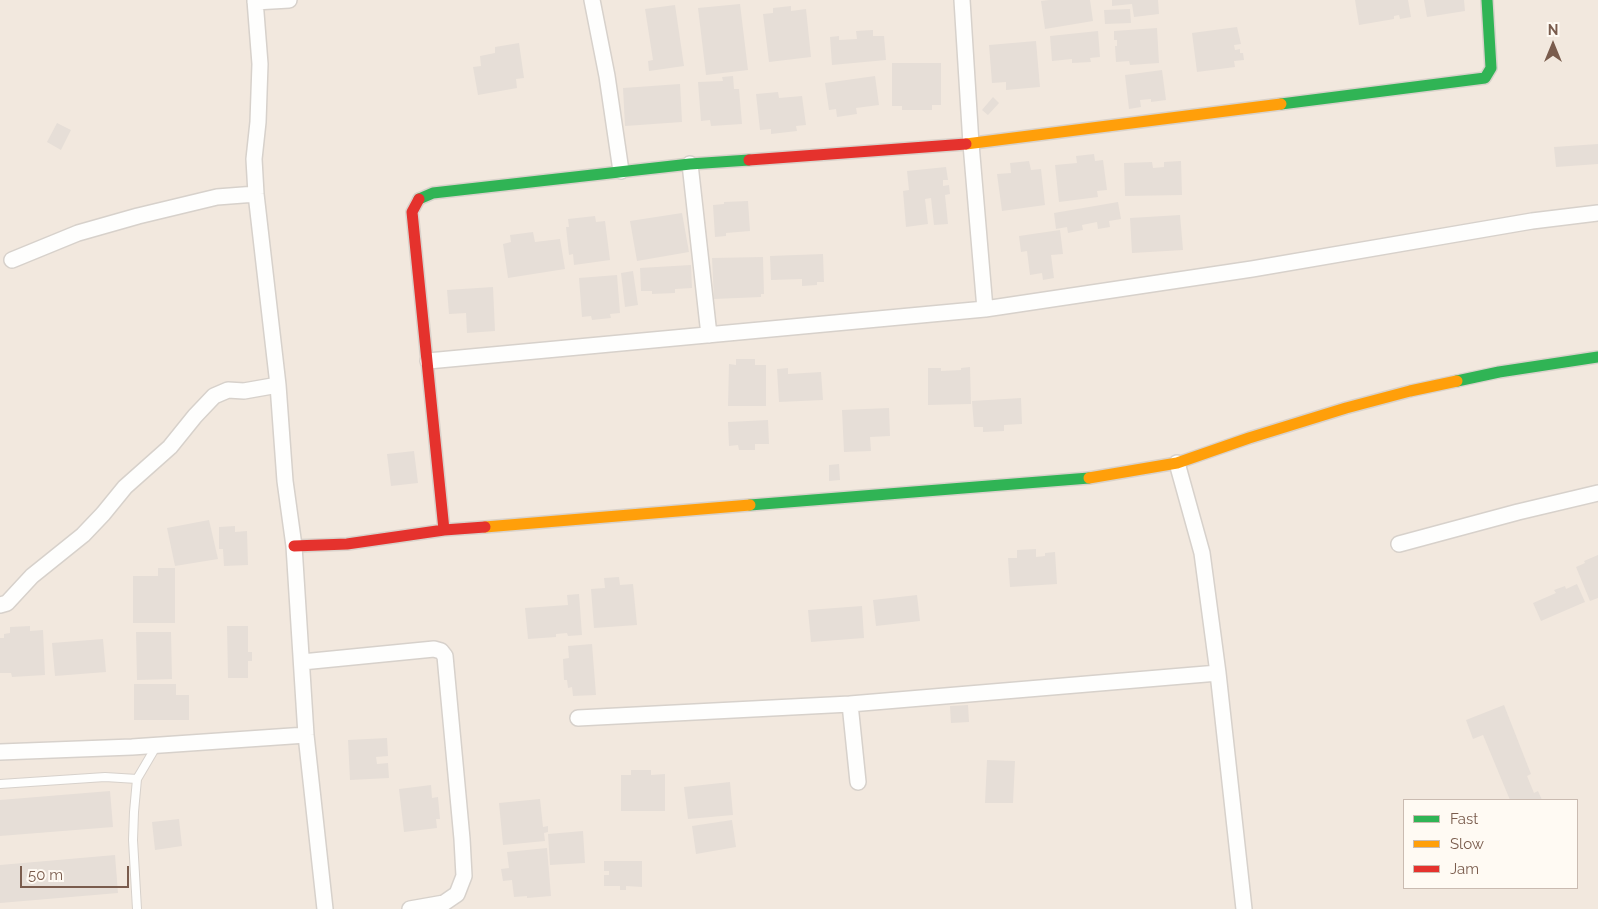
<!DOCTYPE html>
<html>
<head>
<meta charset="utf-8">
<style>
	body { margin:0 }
	#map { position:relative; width:1598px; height:909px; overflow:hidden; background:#f9f5f0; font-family:Raleway,sans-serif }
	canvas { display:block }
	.legend { position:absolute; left:1403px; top:799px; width:175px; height:90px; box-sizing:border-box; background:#fffaf3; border:1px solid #cabbb1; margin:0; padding:6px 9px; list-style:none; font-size:15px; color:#7a5c4d }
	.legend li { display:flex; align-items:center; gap:10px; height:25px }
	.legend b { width:25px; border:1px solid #cabbb1 }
	.north { position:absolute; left:1528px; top:20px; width:50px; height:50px; -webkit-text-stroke:4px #fffaf3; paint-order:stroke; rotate:0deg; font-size:14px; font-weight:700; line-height:20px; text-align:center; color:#7a5c4d }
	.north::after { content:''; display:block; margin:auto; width:18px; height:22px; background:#7a5c4d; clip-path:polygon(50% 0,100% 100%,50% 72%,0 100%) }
	.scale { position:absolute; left:20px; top:866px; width:109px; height:22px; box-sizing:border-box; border:2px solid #7a5c4d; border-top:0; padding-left:6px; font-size:15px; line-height:18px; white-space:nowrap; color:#7a5c4d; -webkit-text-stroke:4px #fffaf3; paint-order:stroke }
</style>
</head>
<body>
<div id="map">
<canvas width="1598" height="909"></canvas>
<ul class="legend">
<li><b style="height:6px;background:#30b455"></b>Fast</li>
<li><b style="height:6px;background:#ff9f0a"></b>Slow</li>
<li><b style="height:6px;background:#e5322d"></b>Jam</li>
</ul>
<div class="north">N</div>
<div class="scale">50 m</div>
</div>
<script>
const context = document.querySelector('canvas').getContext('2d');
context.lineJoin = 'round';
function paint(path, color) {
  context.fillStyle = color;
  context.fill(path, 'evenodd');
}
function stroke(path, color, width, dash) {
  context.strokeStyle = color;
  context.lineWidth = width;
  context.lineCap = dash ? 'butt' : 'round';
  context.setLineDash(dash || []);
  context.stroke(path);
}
paint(new Path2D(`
	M0 0H1598V909H0ZM1404 800H1577V888H1404Z`), '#f2e8de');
paint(new Path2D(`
	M1049 0H1090L1093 21 1045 29 1041 1Z
	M1112 0H1158L1159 14 1134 17 1132 4 1112 6Z
	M1355 0H1408L1411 17 1400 19 1399 15 1394 16V19L1359 25Z
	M1424 0H1464L1465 11 1427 17Z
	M740 4 748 70 706 75 698 8Z
	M675 5 684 66 649 71 648 61 653 60 645 9Z
	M791 6V11L806 9 811 57 769 62 763 14 773 13V8Z
	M1130 9 1131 23 1105 24 1104 10Z
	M1237 27 1241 44 1234 45 1235 50 1240 49V53H1243L1244 60 1234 61 1235 67 1197 72 1192 33Z
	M1157 28 1159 63 1130 65 1129 61 1116 62 1115 46H1117V40H1114V31Z
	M873 30V36H884L886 60 832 65 830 37 839 36V40L857 39 856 31Z
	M1098 31 1100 57 1090 58 1091 62 1072 63V59L1052 61 1050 36Z
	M1036 41 1040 87 1006 90V82L992 83 989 45Z
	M519 43 524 78 516 79 517 88 478 95 473 67 481 66 480 56 495 53V47Z
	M892 63H941V105H932V110H902V106H892Z
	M1162 70 1166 100 1151 102V99L1140 100 1141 107 1129 109 1125 75Z
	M733 76 734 89H739L742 124 711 126 710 120 701 121 698 82 723 81 722 77Z
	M875 76 879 105 856 108 857 114 837 117 836 109 829 110 825 83Z
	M680 84 682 122 625 126 623 88Z
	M778 92 779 98 802 96 806 125 796 126 797 131 771 134V129L760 130 756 94Z
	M993 97 999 103 988 115 982 110Z
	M57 123 71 130 61 150 47 142Z
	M1598 144V164L1556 167 1554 147Z
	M1094 154 1095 161 1103 160 1107 190 1097 191 1098 197 1059 202 1055 165 1077 163 1076 156Z
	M1029 161 1031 170 1041 169 1045 205 1002 211 997 174 1011 173 1010 163Z
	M1181 161 1182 195 1125 196 1124 163 1152 162 1153 168 1164 167V162Z
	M946 167 948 180H943V186L949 185 950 194 945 195 948 224 934 225 931 198 925 199 928 224 906 227 903 191 909 190 907 171Z
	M748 201 750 231 726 233V236L715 237 713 205 724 204V202Z
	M1118 202 1121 219 1109 221 1110 227 1098 229 1097 222 1082 225 1083 230 1068 233 1067 227 1056 229 1054 213Z
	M682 213 689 252 637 261 630 221Z
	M1180 215 1183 250 1132 253 1130 218Z
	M595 216 596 222 605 221 610 260 574 265 573 254 569 255 566 227H569L568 219Z
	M1060 230 1063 254 1051 255 1054 278 1043 280 1042 273 1030 275 1027 251 1021 252 1019 236Z
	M533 232 535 242 560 239 565 269 508 278 503 244 511 242 510 235Z
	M823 254 824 282H817V285L802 286V279L771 280 770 256Z
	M763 257 764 294H761V297L714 299 712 258Z
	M691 265 692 288 675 289V293L652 294V291H641L640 268Z
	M633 271 638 305 625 307 621 273Z
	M617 275 620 313 610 314 611 318 592 320 591 316 582 317 579 278Z
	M493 287 495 331 467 333 466 313 449 314 447 290Z
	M736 359H755V365H766V406H728L729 364 736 365Z
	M970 367 971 404 928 405V368H941V371L961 370V368Z
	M788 368V374L821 372 823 400 779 402 777 369Z
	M1021 398 1022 424 1004 425V431L983 432V427H974L972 401Z
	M889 408 890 436 870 437 871 451 844 452 842 410Z
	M768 420 769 444H755V450H739L738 445 729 446 728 422Z
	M414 451 418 483 391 486 387 454Z
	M839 464 840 480 829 481V465Z
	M209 520 218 559 175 566 167 528Z
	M235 526V532L247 531 248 565 224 566 223 549H219V527Z
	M1036 549V557L1045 556V553L1055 552 1057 584 1010 587 1008 558H1017V550Z
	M1598 555V598L1590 601 1576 567 1585 563 1584 561Z
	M158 568H175V623H133V576H158Z
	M619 577 620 585 633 584 637 625 594 628 591 589 605 588 604 578Z
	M1577 584 1585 602 1541 621 1533 603 1556 593 1554 590 1565 586 1566 589Z
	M579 594 582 635 568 636 567 633 556 634V637L528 639 525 608 568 605 567 595Z
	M917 595 920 621 876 626 873 600Z
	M862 606 864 638 811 642 808 610Z
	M30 626V631L43 630 45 675 12 677 11 673H0V638H4V634L10 633V627Z
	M227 626H248V652H252V661H248V678H228Z
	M136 632H171L172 679 137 680Z
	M103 639 106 672 55 676 52 643Z
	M592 644 596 695 573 696 572 687 568 688 567 680H564L563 659 569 658 568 646Z
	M134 684H176V695H189V720H134Z
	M968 705 969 722 951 723 950 706Z
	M1504 705 1531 774 1527 776 1534 793 1538 791 1542 800H1510L1483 735 1473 739 1466 720Z
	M387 738 388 756 376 757 377 764 388 763 389 778 350 780 348 740Z
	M987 760 1015 761 1013 803H985Z
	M631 770H651V775L665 774V811H621V775H631Z
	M730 782 733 815 688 819 684 787Z
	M431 785 432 798 438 797 440 819H436L437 828 404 832 399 789Z
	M110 791 113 827 0 836V800Z
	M540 799 543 827 548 826V832L544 833 545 841 503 845 499 803Z
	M179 819 182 846 155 850 152 822Z
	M732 820 736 847 696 854 692 826Z
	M583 831 585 863 550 865 548 834Z
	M547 848 551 896 527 898V896L514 897 512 880 503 881 501 869 509 868 507 852Z
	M115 855 118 893 0 903V865Z
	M604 861H642V887L626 886V890H620V886H604V875H609V871H604Z`), '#e6ded7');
const lane = new Path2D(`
	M0 784 105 777 137 779
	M137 909 133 840 134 812 137 779 157 745`);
const street = new Path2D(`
	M255 0 260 64 258 122 254 159 256 194 278 385 285 481 294 546 306 735 325 909
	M592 0 607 76 621 171
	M962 0 971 144 985 309
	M255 2 289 0
	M690 164 709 335
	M12 260 78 233 138 216 217 197 256 194
	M428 361 985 309 1252 269 1532 221 1598 213
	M1177 463 1202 553 1218 673 1244 909
	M1399 544 1518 512 1598 493
	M0 605 7 603 32 576 83 535 103 514 125 487 170 447 195 416 214 396 228 390 244 391 278 385
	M302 662 434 649 441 651 445 656 462 839 464 876 457 894 444 903 410 909
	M850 704 858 782
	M578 718 850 704 1218 673
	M0 752 132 747 306 735`);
const fast = new Path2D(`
	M1281 104 1485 78 1491 68 1487 0
	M419 199 433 193 690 164 749 160
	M1457 381 1499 372 1598 357
	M750 505 1089 478`);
const slow = new Path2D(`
	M966 144 1281 104
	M1089 478 1177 463 1249 438 1346 408 1410 391 1457 381
	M485 527 750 505`);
const jam = new Path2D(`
	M749 160 966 144
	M419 199 412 212 444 530
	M294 546 347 544 444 530 485 527`);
stroke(lane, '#d7d1cb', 10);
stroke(street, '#d7d1cb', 18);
stroke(fast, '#d9d2cb', 14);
stroke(slow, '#d9d2cb', 14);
stroke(jam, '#d9d2cb', 14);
stroke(lane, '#fefefd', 8);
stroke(street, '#fefefd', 15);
stroke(fast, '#30b455', 11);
stroke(slow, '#ff9f0a', 11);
stroke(jam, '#e5322d', 11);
</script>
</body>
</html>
